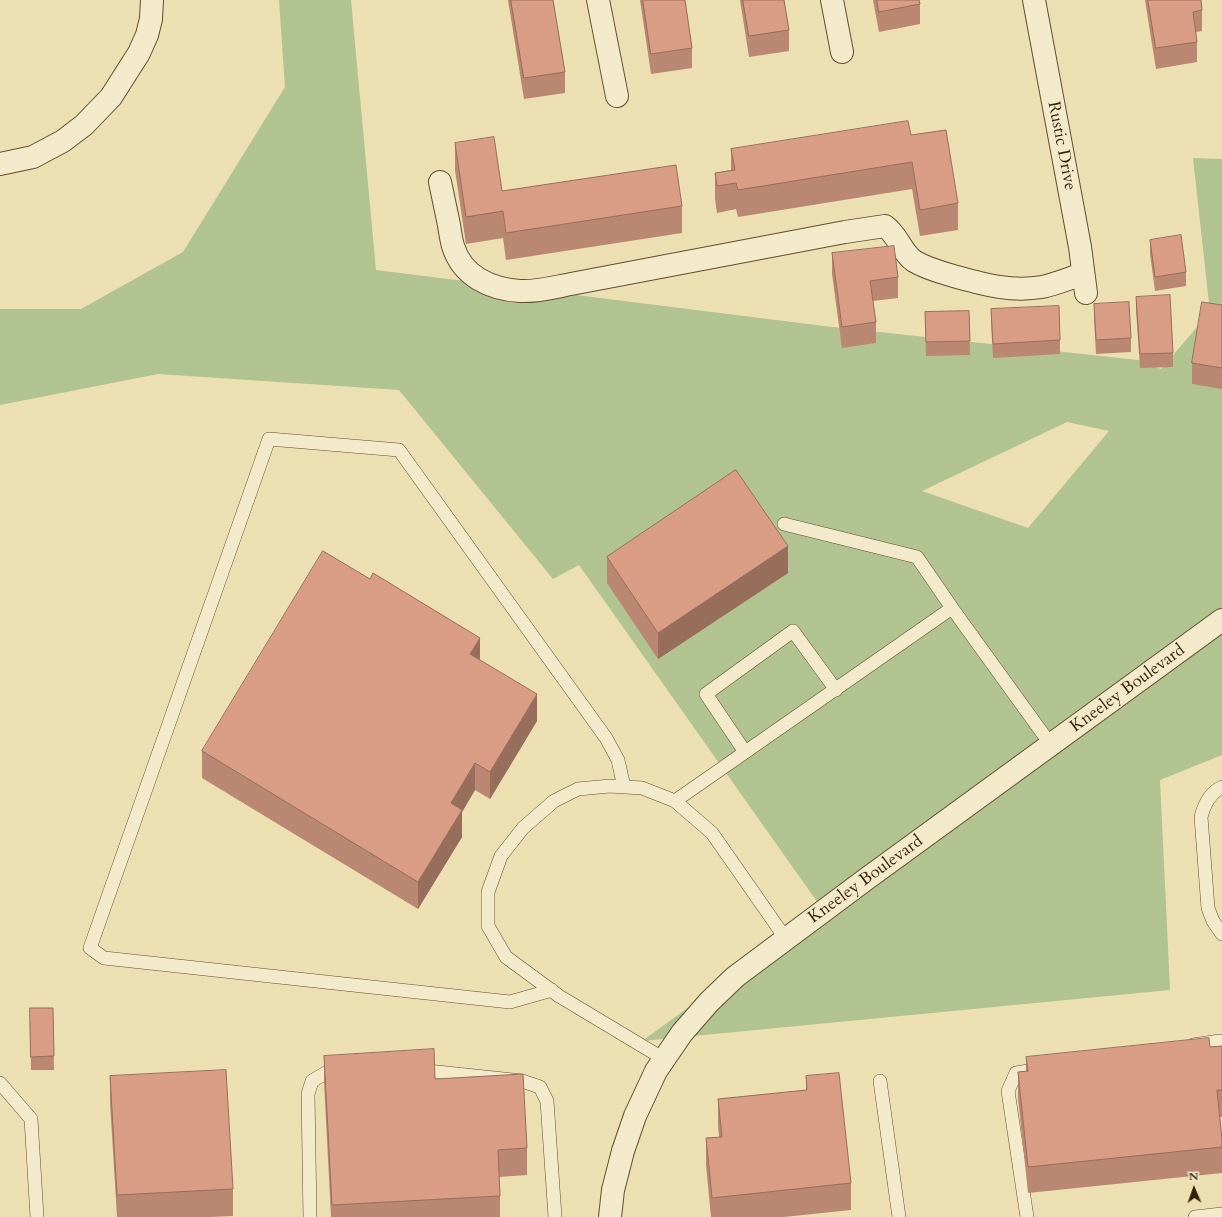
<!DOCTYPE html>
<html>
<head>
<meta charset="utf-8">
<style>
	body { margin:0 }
	#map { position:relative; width:1222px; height:1217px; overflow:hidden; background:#ecdfb1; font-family:Cardo,serif }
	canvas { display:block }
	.north { position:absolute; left:1174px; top:1169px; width:40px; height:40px; -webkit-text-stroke:3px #f3eacc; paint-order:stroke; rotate:358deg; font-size:11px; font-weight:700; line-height:16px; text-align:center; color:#331f04 }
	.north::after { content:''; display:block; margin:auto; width:14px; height:18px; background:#331f04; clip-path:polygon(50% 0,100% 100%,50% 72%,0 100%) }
</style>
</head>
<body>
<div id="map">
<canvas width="1222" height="1217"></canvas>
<div class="north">N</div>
</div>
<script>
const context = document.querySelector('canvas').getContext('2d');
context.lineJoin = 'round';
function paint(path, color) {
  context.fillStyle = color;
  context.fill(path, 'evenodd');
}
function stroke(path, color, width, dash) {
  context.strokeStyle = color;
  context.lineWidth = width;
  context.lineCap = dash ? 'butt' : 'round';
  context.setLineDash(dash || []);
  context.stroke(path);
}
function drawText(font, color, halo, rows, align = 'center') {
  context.font = font + ' Cardo,serif';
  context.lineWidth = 3;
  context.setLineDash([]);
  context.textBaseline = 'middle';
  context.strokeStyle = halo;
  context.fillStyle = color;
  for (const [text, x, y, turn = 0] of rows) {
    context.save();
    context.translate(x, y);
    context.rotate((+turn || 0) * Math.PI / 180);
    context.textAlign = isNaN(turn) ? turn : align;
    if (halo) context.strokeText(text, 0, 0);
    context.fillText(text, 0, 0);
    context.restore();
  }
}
paint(new Path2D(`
	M279 0H351L376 270 824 326 1138 360 1161 369 1210 312 1193 158 1222 159V755L1160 780 1170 990 642 1041 823 910 579 565 553 579 399 390 158 374 0 405V309H81L183 252 285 87ZM1067 422 1109 431 1028 528 922 491Z`), '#b1c391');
const lane = new Path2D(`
	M784 524 917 557 952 608
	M745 752 706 694 793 631 836 690
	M1222 787C1209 793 1204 805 1201 817L1208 908 1213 921 1222 934
	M675 801 952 608 1051 745
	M552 990 510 1002 104 958 90 948 269 439 399 450 606 738 618 760 624 787
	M1193 1045 1220 1041 1222 1042
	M664 1059 559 996 506 957 488 926V892L501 856 523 828 554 801 578 789 610 786 642 788 675 801 712 833 786 939
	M418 1070 522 1081 540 1087 547 1101 555 1217
	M880 1081 899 1217
	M0 1083 31 1119 37 1217
	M310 1217 308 1094 312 1081 331 1070 341 1069
	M1027 1217 1008 1091 1016 1073 1035 1070
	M1195 1217 1222 1214`);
const street = new Path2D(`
	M598 0 617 96
	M832 0 842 52
	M1034 0 1080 247 1086 293
	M0 164 33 157 63 141 84 125 111 97 139 53 147 35 151 19 152 0
	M440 182C443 196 446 211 449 225 450 232 451 239 453 246 462 276 490 289 520 291 537 292 555 287 571 284L845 232 885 226C898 235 901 252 914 261 927 269 943 273 957 277 986 285 1012 292 1042 287 1056 284 1070 278 1083 274
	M610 1217 613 1190 623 1151 635 1116 656 1071 682 1033 709 1002 735 977 865 880 1222 620`);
stroke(lane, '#614f2f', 14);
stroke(street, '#614f2f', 24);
stroke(lane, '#f3eacc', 13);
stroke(street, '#f3eacc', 22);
paint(new Path2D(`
	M508 0H553L565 72V93L524 99Z
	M640 0H685L692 48V68L651 74Z
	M740 0H784L789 30V51L749 57Z
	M873 0H919L920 4V24L879 32Z
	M1145 0H1201L1202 10V31L1196 32 1197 42V62L1156 69Z
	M911 135 958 203V230L920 236 912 189 738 217 736 209 717 213 715 199V173L731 170V149Z
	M455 143 502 191 682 206V233L506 260 503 238 466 244 455 170Z
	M1150 240 1186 272V286L1155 291 1150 254Z
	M832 253 898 277V298L873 301 876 322V343L842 348 832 274Z
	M1136 297 1173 353V367L1140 368 1136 310Z
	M1094 304 1131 338V352L1096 354 1094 318Z
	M1222 305V389L1192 384V363Z
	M991 309 1060 340V354L993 358 991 323Z
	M969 311 970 355 926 356 925 312Z
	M607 557 788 573 658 659 607 583Z
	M480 660 537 721 490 799 475 790 462 812V837L418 909 202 778V751Z
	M53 1008 54 1070H31L30 1022Z
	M1222 1046V1117H1220L1222 1140V1173L1028 1193 1018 1098V1072L1026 1071V1057L1210 1047Z
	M324 1056 435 1079 527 1148V1175L499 1177 500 1196V1217H331L324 1082Z
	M110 1076 233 1189V1216L211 1217H117L110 1103Z
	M806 1076 851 1183V1210L784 1217H711L706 1165V1138L719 1137 718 1126V1099L806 1090Z`), '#ba8772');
paint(new Path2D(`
	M788 546V573L658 659V633Z
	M480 638V665L470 654Z
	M537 694V721L490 799V772Z
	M475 763V790L462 812V837L418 909V882L451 803Z`), '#976e5c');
const building = new Path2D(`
	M511 0H553L565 72 524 78Z
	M643 0H685L692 48 651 54Z
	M743 0H784L789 30 749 36Z
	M877 0H919L920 4 879 12Z
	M1148 0H1201L1202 10 1193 12 1197 42 1156 48Z
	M908 121 911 135 946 130 958 203 920 210 912 162 738 190 736 183 717 186 715 173 735 170 731 149Z
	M494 137 502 191 676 165 682 206 506 233 503 211 466 217 455 143Z
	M1181 235 1186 272 1155 277 1150 240Z
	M894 246 898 277 870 281 876 322 842 327 832 253Z
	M1170 295 1173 353 1140 354 1136 297Z
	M1129 302 1131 338 1096 340 1094 304Z
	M1202 302 1222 305V368L1192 363Z
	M1059 306 1060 340 993 344 991 309Z
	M969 311 970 341 926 342 925 312Z
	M736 470 788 546 658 633 607 557Z
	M323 551 370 579 373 573 480 638 470 654 537 694 490 772 475 763 451 803 462 810 418 882 202 751Z
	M30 1008H53L54 1056 31 1057Z
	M1209 1038 1210 1047 1222 1046V1090H1217L1222 1140V1147L1028 1167 1018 1072 1028 1071 1026 1057Z
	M434 1049 435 1079 523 1074 527 1148 498 1150 500 1196 332 1205 324 1056Z
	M226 1070 233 1189 117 1195 110 1076Z
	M839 1073 851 1183 712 1198 706 1138 722 1137 718 1099 807 1090 806 1076Z`);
paint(building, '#d89d84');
stroke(building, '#976e5c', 1);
drawText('17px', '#331f04', '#f3eacc', [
	["Rustic Drive",1061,146,79],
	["Kneeley Boulevard",1128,689,-36],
	["Kneeley Boulevard",866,880,-36]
]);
</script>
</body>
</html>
